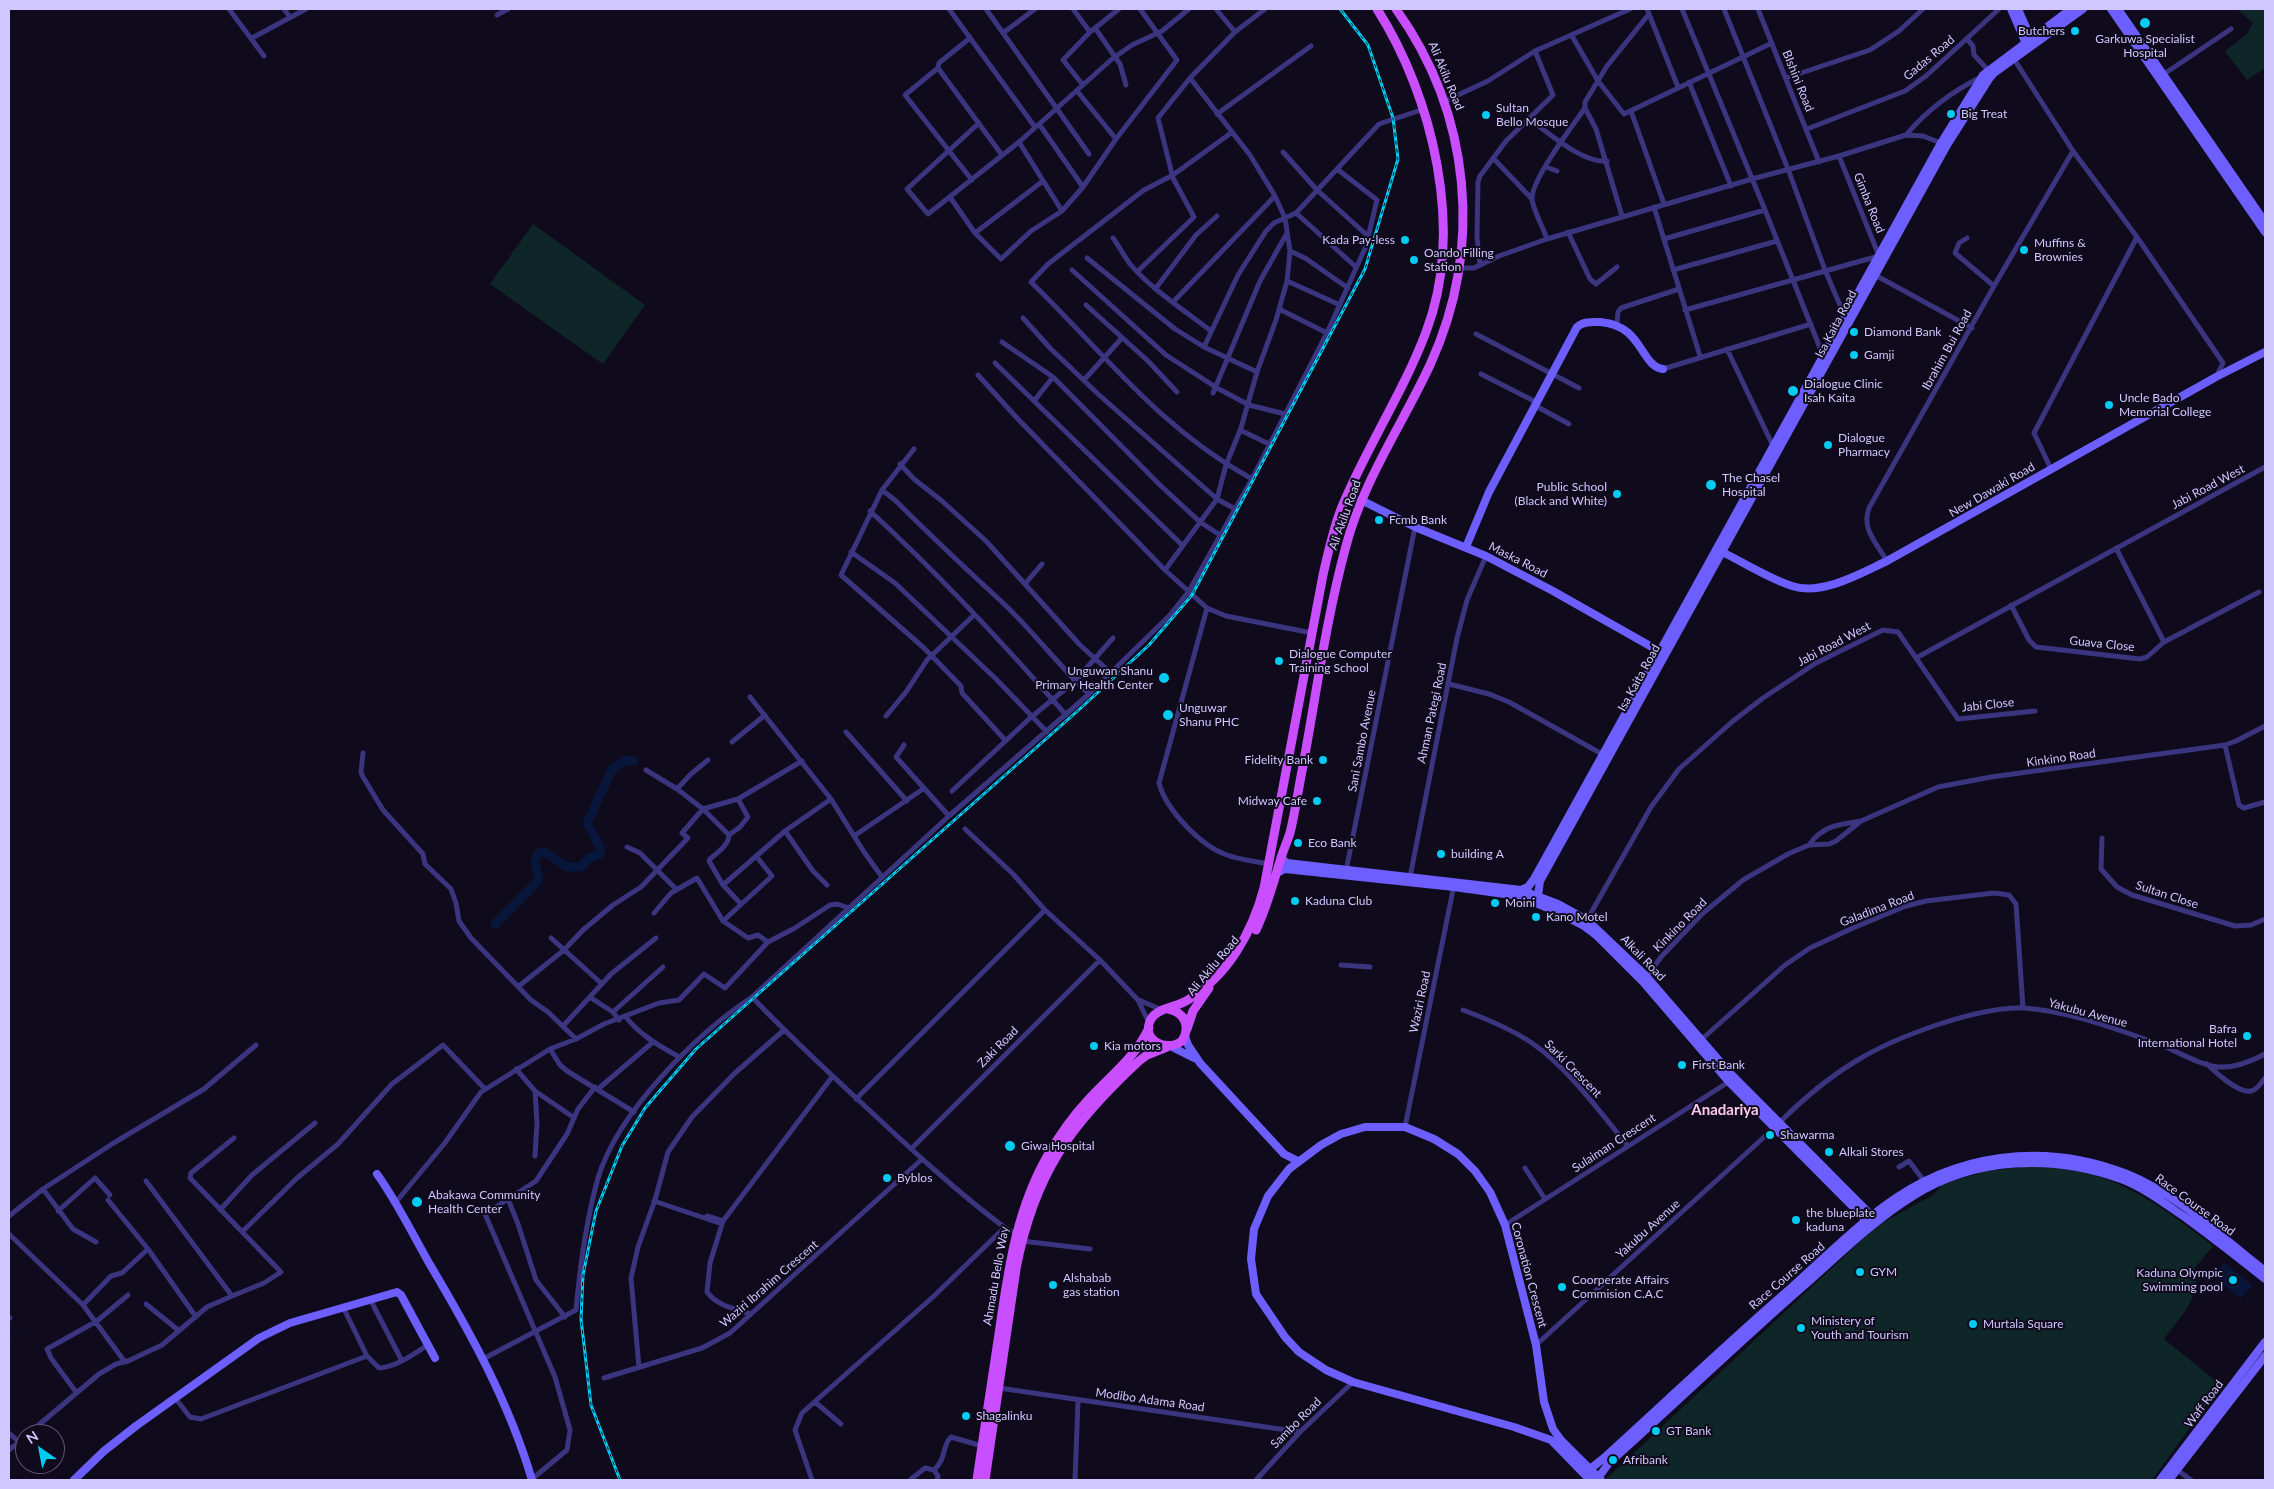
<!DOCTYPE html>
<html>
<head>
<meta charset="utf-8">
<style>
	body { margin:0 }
	#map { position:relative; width:2274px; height:1489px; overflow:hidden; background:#0f0b1d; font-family:Lato,sans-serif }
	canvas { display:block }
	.frame { position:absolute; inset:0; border:10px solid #d1c7ff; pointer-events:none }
	.north { position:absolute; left:15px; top:1424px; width:50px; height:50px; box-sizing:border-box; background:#0f0b1d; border:1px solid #5d5677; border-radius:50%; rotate:327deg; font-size:14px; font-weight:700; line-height:20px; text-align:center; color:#d1c7ff }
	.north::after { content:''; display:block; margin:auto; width:18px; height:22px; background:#00cbf2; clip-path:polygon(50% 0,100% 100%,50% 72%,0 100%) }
</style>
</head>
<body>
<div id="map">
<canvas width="2274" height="1489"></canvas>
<div class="frame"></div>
<div class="north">N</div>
</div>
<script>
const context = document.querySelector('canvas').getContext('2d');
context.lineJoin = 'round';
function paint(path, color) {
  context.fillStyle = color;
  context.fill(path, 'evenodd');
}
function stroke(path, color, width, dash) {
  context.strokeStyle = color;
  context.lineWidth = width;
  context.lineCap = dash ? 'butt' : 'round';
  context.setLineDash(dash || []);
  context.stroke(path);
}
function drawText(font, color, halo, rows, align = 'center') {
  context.font = font + ' Lato,sans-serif';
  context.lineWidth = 4;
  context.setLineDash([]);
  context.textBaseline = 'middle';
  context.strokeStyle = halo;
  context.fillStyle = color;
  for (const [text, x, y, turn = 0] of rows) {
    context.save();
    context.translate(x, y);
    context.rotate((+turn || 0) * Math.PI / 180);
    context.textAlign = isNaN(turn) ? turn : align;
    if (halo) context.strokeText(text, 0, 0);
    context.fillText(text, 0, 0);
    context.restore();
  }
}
paint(new Path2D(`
	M2237 9H2265V68L2247 80 2225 51 2247 34 2253 23Z
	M533 224 645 305 603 364 490 284Z
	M2032 1166C2047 1168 2066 1167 2081 1171 2132 1184 2172 1214 2213 1246L2194 1269C2204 1294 2178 1320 2164 1339L2221 1385 2152 1480 1606 1479 1878 1225 1933 1195 1943 1184 1987 1171Z`), '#0e2627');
paint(new Path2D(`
	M2224 1263 2252 1285 2241 1298 2213 1276Z`), '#07163a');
stroke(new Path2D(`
	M9 1338 27 1328`), '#07163a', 1);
stroke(new Path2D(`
	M495 924 539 880 535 862 538 853 545 852 567 867H581L589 858 600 854V847L587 823 613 768 627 760 634 761`), '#07163a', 9);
stroke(new Path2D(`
	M229 9 264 56
	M284 9 290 17
	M949 9 1035 127
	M986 9 1089 154
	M1073 9 1090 32
	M1216 9 1235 32
	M1647 9 1678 87
	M1682 9 1765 210 1824 358
	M1724 9 1788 169 1825 270 1845 317
	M1758 9 1819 162
	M497 15 508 9
	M1095 28 1120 64 1126 85
	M1003 33 1035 9
	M1572 36 1598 81 1624 114 1772 43
	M252 38 306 9
	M970 38 939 63 938 68 905 95 972 180
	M1967 39 1973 46 1974 55 1988 70
	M1535 51 1630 9
	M2014 59 2073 151 2137 237 2223 363 2216 377
	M938 68 1002 155
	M2164 74 2231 29
	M1786 78 1870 50 1899 31 1923 9
	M1689 82 1731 186
	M1083 85 1063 60 1090 32 1119 9
	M1077 91 1116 139
	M1445 101 1488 81 1535 51 1553 95 1506 141 1480 176 1478 182 1477 237 1480 265
	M1585 108 1596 129 1622 216
	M1631 111 1664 204
	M1217 114 1311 46
	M1529 119C1548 132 1583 164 1607 161
	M979 123 907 189 928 214 1019 142 1112 59 1132 45 1162 31 1189 9
	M1039 124 1083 187
	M1807 129 1905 91 1926 76 1999 9
	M1231 133 1173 175 1144 190 1048 264 1031 282C1105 354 1159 428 1252 479
	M1906 135C1927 110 1951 92 1981 77
	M1019 142 1062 211
	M1283 152 1317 190 1369 237
	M1839 156 1879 256
	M1493 158 1532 199
	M1546 167 1557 171
	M950 197 975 233 1001 259 1031 231 1062 211 1083 187 1116 139 1177 60 1140 9
	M1654 207 1700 356
	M1296 213 1356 267
	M1568 232 1590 279 1596 284 1617 267
	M975 233 1043 181
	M1113 238C1119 246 1124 256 1130 264 1152 290 1184 310 1211 331
	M1967 238 1959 243 1955 253 1994 286
	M1547 239C1543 228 1533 209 1532 199 1531 180 1573 125 1585 108V102L1607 66 1649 14
	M1664 239 1765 210
	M1290 251 1305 258 1348 288
	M1087 258 1175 329 1204 347 1257 372
	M1460 268H1474L1499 256 1547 239 1752 179 1839 156 1906 135 1923 136 1941 143
	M1072 270 1166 355 1217 388 1249 405 1285 414
	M1673 270 1777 241
	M1138 271 1194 217 1173 178 1158 118 1190 78 1235 32 1265 9
	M1875 275 1972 328
	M1287 281 1340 305
	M1156 288 1196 235 1217 216
	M1173 302 1275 196
	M1086 305 1148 361 1177 392
	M1279 309 1327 333
	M1685 310 1879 256
	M1023 318 1050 348 1098 394 1217 499 1235 509
	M1617 325 1618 312 1621 308 1679 289
	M1476 334 1579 388
	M1002 342 1053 377 1161 486 1200 522 1220 535
	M1204 347 1238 275 1266 231 1274 223 1296 213 1379 124 1424 109
	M1727 349 1773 446
	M995 363 1182 545
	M1663 369 1811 324
	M1481 374 1536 402
	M978 375 1016 417 1093 496 1165 570 1207 608 1226 616 1312 633
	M1084 380 1122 338
	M1213 393 1260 281 1287 233
	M1034 401 1053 377
	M1534 405 1569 424
	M1240 430 1269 444
	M914 449 882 490 841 575 924 648 961 686 962 693 1006 741
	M900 464 914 479 942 501 986 541 1080 645 1111 673
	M2051 469 2034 433 2137 237
	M882 490 896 501C931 536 966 569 1002 602 1033 631 1058 665 1089 694
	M870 511C940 575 1004 644 1066 715
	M2116 548 2164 642
	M851 552 895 583 996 679 1047 732
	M1887 561C1877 544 1861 529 1869 508L1994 286 2073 151
	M1165 570 1217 499 1226 465 1241 428 1257 372 1276 320 1287 281 1290 251 1285 218 1275 196 1250 155 1190 78
	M1025 584 1042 564
	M2011 605 2029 640 2036 647 2140 659 2147 657 2164 642 2259 592
	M1207 608 1159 783C1166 810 1201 846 1227 855 1240 860 1255 861 1269 864
	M1916 658 1958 719 2035 711
	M1449 684 1489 694 1509 702 1602 754
	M750 697 831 799 864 852 882 877
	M886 716 906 692 927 660 974 615
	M846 732 907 801
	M732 742 765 715
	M904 745 896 757 949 816
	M2225 745 2239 805 2244 808 2265 802
	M363 753 361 772 363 777 383 810 423 854 425 864 451 889 456 903 459 921 471 938 531 1000 548 1012 576 1039
	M646 770 677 789 703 809 738 799
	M677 789 691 774 708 760
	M952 791 1029 719 1075 681 1113 638
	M965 829 1013 874 1045 910 1100 960 1138 1000 1149 1023
	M785 831 813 871 827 885
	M854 836 923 789
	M2102 838 2101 869 2117 887 2132 895 2235 926 2251 925 2265 919
	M1809 845C1822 826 1839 824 1861 821
	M627 847 640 853 676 889
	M1346 871 1415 527
	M1410 877 1457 638 1467 600 1486 556
	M723 885 785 831 831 799
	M741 904 723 885 709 861 710 859C717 853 729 845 729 835L740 827 748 817 738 799 802 761
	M654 913 671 893 697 878 723 921 748 938 758 935 768 942
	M1587 920 1651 807 1679 769 1733 721 1763 698 1816 663 1883 630 1898 632 1916 658 2265 467
	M723 921 772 876 756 856
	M551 938 602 984
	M1341 965 1370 967
	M1647 977 1661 957 1702 914 1743 880 1788 854 1809 845 1829 844 1836 841 1861 821 1938 787 1991 777 2225 745 2236 741 2265 726
	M519 986 564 950 583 930 613 905 641 887 688 838 682 833 703 809 729 835
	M752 997C789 1036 828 1072 867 1108 913 1151 958 1193 1008 1230L1016 1233
	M591 998 613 1012
	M1139 1000 1162 1010
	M1463 1010C1487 1019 1511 1029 1532 1043 1568 1068 1600 1112 1628 1146
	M625 1016C641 1036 658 1045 679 1057
	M619 1020 613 1012 663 967
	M563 1026 611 974 656 938
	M1702 1039 1785 965 1810 948 1853 928 1906 906 1926 901 1994 893 2009 895 2016 904 2023 1008
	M550 1049 560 1065 567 1071 634 1112
	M2207 1064C2215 1072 2239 1094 2251 1091 2257 1090 2262 1082 2265 1078
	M516 1069 535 1091 573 1117
	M598 1089 653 1042
	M856 1099 1045 910
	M1779 1123C1802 1100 1828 1078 1856 1061 1895 1037 1978 1006 2024 1008 2069 1011 2116 1029 2158 1044 2178 1051 2198 1065 2219 1067 2235 1068 2252 1061 2265 1054
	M1405 1127 1454 885
	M911 1149 1100 960
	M535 1156 537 1123 535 1091
	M1899 1167 1909 1161 1924 1181
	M1525 1168 1545 1199
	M43 1189 73 1229 96 1242
	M508 1199 518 1224 536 1280 565 1317
	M108 1200 148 1249
	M654 1201 722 1224
	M396 1202 444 1144 481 1092 550 1049 576 1039 604 1024 659 1003 679 1000 704 974 725 988 768 942 795 928 830 905 837 904 849 908
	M220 1210 252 1175 315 1123
	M58 1211 95 1178 110 1195
	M9 1216 43 1189 112 1144 204 1089 256 1045
	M707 1216 723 1221
	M1505 1225 1730 1081
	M243 1231 296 1179 338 1144 392 1084 443 1045 485 1089
	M9 1234 83 1305 125 1362
	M1022 1241 1090 1249
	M232 1296 264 1283 281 1272 190 1178 191 1173 234 1138
	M370 1299 402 1361
	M146 1304 178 1330
	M83 1305 111 1276 122 1273 148 1249 196 1317
	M343 1307 367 1356 379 1368C397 1367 413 1354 428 1345
	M751 1314C736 1309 717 1306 707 1292L710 1263 723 1221 832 1077
	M9 1317 10 1318
	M1536 1345 1774 1128
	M483 1359 576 1310C580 1265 586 1221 598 1178 618 1112 696 1034 752 997L949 816 1089 694 1170 615 1189 591 1252 479 1327 333 1366 246 1377 200 1337 169
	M639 1367 631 1278 638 1247 655 1200 668 1152 692 1117 735 1073 784 1030
	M604 1378 702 1348 730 1333 921 1160
	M999 1388 1300 1432
	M76 1392 51 1358 47 1349 97 1321 128 1295
	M175 1398 190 1417 201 1419 367 1356
	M815 1402 841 1424
	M9 1433 19 1442
	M28 1434 99 1374 116 1364 128 1361 162 1345 207 1307 232 1296 146 1181
	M9 1450 25 1437
	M934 1470C947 1458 942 1445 951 1437L982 1446
	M2177 1470 2191 1480
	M532 1479 567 1450 570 1430 555 1377 485 1214 536 1181 567 1134 578 1109 595 1087
	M812 1480 795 1430 802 1413 934 1296 1004 1228
	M910 1480 925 1468 934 1470 938 1476 937 1480
	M1075 1480 1078 1401
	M1256 1480 1300 1432 1353 1382`), '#3b347e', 5);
stroke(new Path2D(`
	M2011 9 2027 46
	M2018 9 2033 43
	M2111 9 2265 232
	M2118 9 2265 222
	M1361 500 1415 527 1486 556 1553 591 1659 651
	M1466 547 1489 492 1577 327C1584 321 1592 322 1600 322 1643 325 1640 366 1663 369
	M1722 552C1745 563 1768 578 1792 586 1822 596 1861 573 1887 561L2216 377 2265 352
	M1281 858 1287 863 1521 890 1558 904 1587 920 1647 977 1730 1073 1874 1218
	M1277 873 1285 869 1454 887 1519 896 1555 911 1584 926 1596 935 1643 982 1729 1082 1869 1223
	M1521 890 1528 887 1534 879 1941 143 1983 75 2071 9
	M1538 896 1540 881 1947 145 1989 79 1994 73 2083 9
	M1185 1036 1188 1045 1200 1063 1284 1154 1298 1161
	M1172 1047 1194 1058
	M377 1174C397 1202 412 1233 429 1263 470 1332 509 1402 532 1480
	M1590 1469 1604 1458C1667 1401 1728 1342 1792 1287 1822 1260 1851 1231 1883 1207 1954 1153 2044 1141 2127 1174 2179 1195 2221 1237 2265 1271
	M1598 1478 1609 1463C1673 1406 1734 1347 1799 1290 1836 1258 1871 1222 1913 1196 1975 1157 2053 1154 2121 1179 2145 1188 2165 1204 2186 1218 2213 1238 2239 1258 2265 1279
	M74 1480 104 1451 136 1426 259 1338 290 1323 397 1292 401 1295 435 1358
	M1590 1480 1551 1440 1514 1427 1353 1382 1326 1370 1299 1352 1285 1337 1256 1294 1251 1259 1254 1229 1268 1196 1289 1169 1321 1145 1341 1134 1365 1127H1405L1434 1139 1458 1154 1475 1171 1490 1192 1505 1225 1536 1345 1544 1402 1553 1429 1561 1440 1601 1480
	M2160 1480 2265 1342
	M2169 1480 2265 1356`), '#6c5eff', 8);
stroke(new Path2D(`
	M1256 930C1267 907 1273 884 1280 861 1283 851 1287 842 1290 833 1295 813 1298 791 1302 771 1316 696 1326 619 1346 546 1363 481 1402 425 1430 365 1484 247 1471 114 1396 9
	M1168 1009C1185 1012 1191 1027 1182 1041 1166 1053 1140 1040 1151 1019 1157 1008 1177 1007 1188 1000 1228 975 1252 933 1264 888L1323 575C1328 553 1333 530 1341 509 1366 448 1403 393 1426 332 1465 230 1433 97 1377 9
	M1187 1029 1193 1011 1209 988
	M977 1480C984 1431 992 1382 999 1334 1008 1272 1016 1210 1048 1155 1059 1136 1072 1117 1088 1100 1110 1076 1135 1058 1149 1028
	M985 1480 1016 1269C1034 1174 1070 1125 1139 1061L1147 1055 1167 1047`), '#c84eff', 9);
const rail = new Path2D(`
	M620 1480 591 1405 581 1319 583 1275 596 1211 622 1146 645 1108 696 1049 1082 707 1149 645 1192 595 1365 269 1398 159 1393 118 1368 45 1340 9`);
stroke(rail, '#00cbf2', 3);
stroke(rail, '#0f0b1d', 1, [4]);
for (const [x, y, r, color] of [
	[2145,23,6,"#00cbf2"],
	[2075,31,5,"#00cbf2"],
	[1951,114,5,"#00cbf2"],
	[1486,115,5,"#00cbf2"],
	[1405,240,5,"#00cbf2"],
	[2024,250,5,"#00cbf2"],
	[1414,260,5,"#00cbf2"],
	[1854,332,5,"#00cbf2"],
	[1854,355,5,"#00cbf2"],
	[1793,391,6,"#00cbf2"],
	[2109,405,5,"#00cbf2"],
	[1828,445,5,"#00cbf2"],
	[1711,485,6,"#00cbf2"],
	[1617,494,5,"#00cbf2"],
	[1379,520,5,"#00cbf2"],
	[1279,661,5,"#00cbf2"],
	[1164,678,6,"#00cbf2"],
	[1168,715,6,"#00cbf2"],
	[1323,760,5,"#00cbf2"],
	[1317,801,5,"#00cbf2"],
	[1298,843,5,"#00cbf2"],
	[1441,854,5,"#00cbf2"],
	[1295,901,5,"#00cbf2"],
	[1495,903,5,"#00cbf2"],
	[1536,917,5,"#00cbf2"],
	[2247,1036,5,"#00cbf2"],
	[1094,1046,5,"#00cbf2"],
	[1682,1065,5,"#00cbf2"],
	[1770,1135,5,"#00cbf2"],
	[1010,1146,6,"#00cbf2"],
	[1829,1152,5,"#00cbf2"],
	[887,1178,5,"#00cbf2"],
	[417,1202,6,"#00cbf2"],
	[1796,1220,5,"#00cbf2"],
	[1860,1272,5,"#00cbf2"],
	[2233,1280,5,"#00cbf2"],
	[1053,1285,5,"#00cbf2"],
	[1562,1287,5,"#00cbf2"],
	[1973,1324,5,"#00cbf2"],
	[1801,1328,5,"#00cbf2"],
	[966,1416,5,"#00cbf2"],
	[1656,1431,5,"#00cbf2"],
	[1613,1460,5,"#00cbf2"]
]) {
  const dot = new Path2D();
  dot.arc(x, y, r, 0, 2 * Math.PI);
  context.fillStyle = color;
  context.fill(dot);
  stroke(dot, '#0f0b1d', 2);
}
drawText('12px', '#d1c7ff', '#0f0b1d', [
	["Butchers",2065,31,"right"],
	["Garkuwa Specialist",2145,39,"center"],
	["Hospital",2145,53,"center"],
	["Sultan",1496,108],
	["Bello Mosque",1496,122],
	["Big Treat",1961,114],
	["Kada Pay-less",1395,240,"right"],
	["Muffins &",2034,243],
	["Brownies",2034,257],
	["Oando Filling",1424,253],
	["Station",1424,267],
	["Diamond Bank",1864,332],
	["Gamji",1864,355],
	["Dialogue Clinic",1804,384],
	["Isah Kaita",1804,398],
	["Uncle Bado",2119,398],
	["Memorial College",2119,412],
	["Dialogue",1838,438],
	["Pharmacy",1838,452],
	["The Chasel",1722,478],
	["Hospital",1722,492],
	["Public School",1607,487,"right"],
	["(Black and White)",1607,501,"right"],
	["Fcmb Bank",1389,520],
	["Dialogue Computer",1289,654],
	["Training School",1289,668],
	["Unguwan Shanu",1153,671,"right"],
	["Primary Health Center",1153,685,"right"],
	["Unguwar",1179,708],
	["Shanu PHC",1179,722],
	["Fidelity Bank",1313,760,"right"],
	["Midway Cafe",1307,801,"right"],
	["Eco Bank",1308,843],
	["building A",1451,854],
	["Kaduna Club",1305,901],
	["Moini",1505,903],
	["Kano Motel",1546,917],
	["Bafra",2237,1029,"right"],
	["International Hotel",2237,1043,"right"],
	["Kia motors",1104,1046],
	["First Bank",1692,1065],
	["Shawarma",1780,1135],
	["Giwa Hospital",1021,1146],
	["Alkali Stores",1839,1152],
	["Byblos",897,1178],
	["Abakawa Community",428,1195],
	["Health Center",428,1209],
	["the blueplate",1806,1213],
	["kaduna",1806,1227],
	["GYM",1870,1272],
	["Kaduna Olympic",2223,1273,"right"],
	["Swimming pool",2223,1287,"right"],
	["Alshabab",1063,1278],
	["gas station",1063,1292],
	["Coorperate Affairs",1572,1280],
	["Commision C.A.C",1572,1294],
	["Ministery of",1811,1321],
	["Youth and Tourism",1811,1335],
	["Murtala Square",1983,1324],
	["Shagalinku",976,1416],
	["GT Bank",1666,1431],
	["Afribank",1623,1460]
], 'left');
drawText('12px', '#d1c7ff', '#0f0b1d', [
	["Gadas Road",1929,58,-40],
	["Ali Akilu Road",1446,76,67],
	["BIshini Road",1798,81,68],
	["Gimba Road",1869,203,68],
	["Isa Kaita Road",1836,324,-62],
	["Ibrahim Bui Road",1947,350,-61],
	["Jabi Road West",2208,487,-28],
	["New Dawaki Road",1992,490,-30],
	["Ali Akilu Road",1345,515,-70],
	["Maska Road",1518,560,27],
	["Jabi Road West",1834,644,-28],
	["Guava Close",2102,644,6],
	["Isa Kaita Road",1639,678,-61],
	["Jabi Close",1988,705,-6],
	["Ahman Pategi Road",1432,713,-78],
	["Sani Sambo Avenue",1362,741,-79],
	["Kinkino Road",2061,758,-8],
	["Sultan Close",2167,895,18],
	["Galadima Road",1877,909,-21],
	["Kinkino Road",1680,925,-45],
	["Alkali Road",1643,958,46],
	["Ali Akilu Road",1213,966,-50],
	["Waziri Road",1420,1002,-78],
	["Yakubu Avenue",2088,1013,15],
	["Zaki Road",998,1047,-45],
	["Sarki Crescent",1573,1069,45],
	["Sulaiman Crescent",1614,1143,-33],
	["Race Course Road",2195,1205,36],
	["Yakubu Avenue",1648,1229,-42],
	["Coronation Crescent",1529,1275,75],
	["Ahmadu Bello Way",996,1276,-80],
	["Race Course Road",1787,1276,-41],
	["Waziri Ibrahim Crescent",769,1284,-41],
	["Modibo Adama Road",1150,1400,8],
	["Waff Road",2204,1404,-53],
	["Sambo Road",1296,1423,-45]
]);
drawText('bold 15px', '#ffc9e8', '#0f0b1d', [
	["Anadariya",1725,1110]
]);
</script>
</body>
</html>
